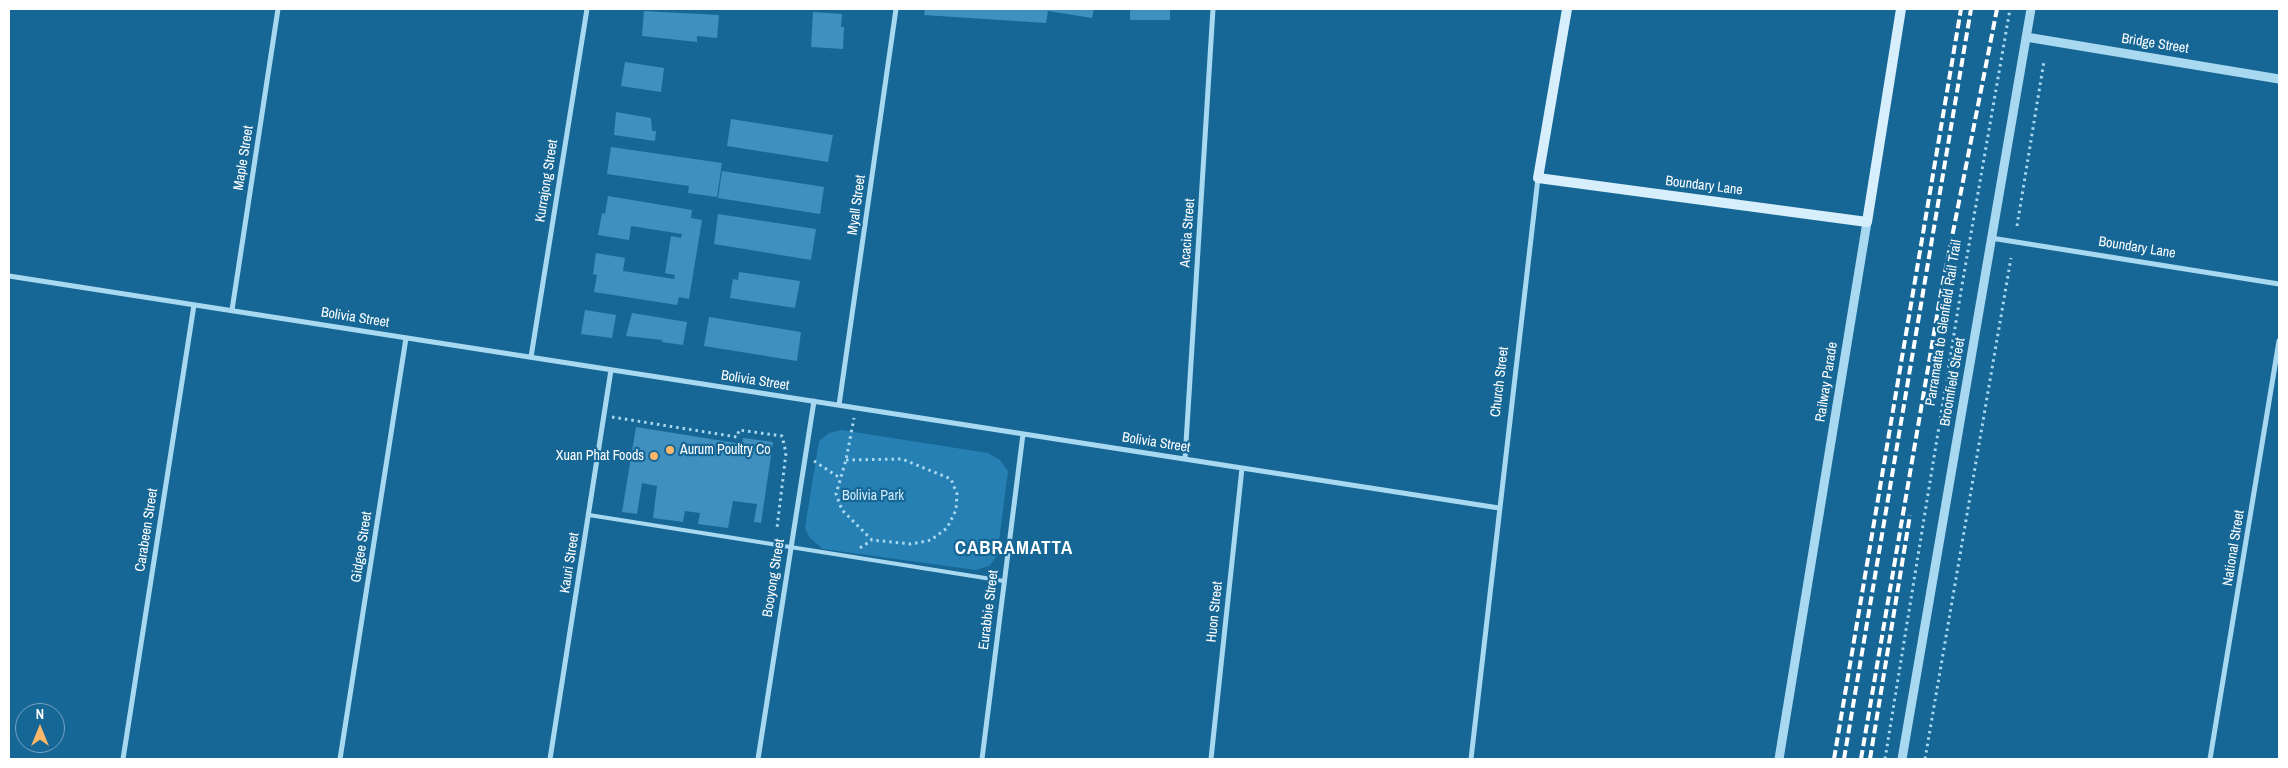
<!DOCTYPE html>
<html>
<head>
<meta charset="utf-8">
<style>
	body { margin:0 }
	#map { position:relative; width:2288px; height:768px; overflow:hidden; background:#176796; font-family:"Archivo Narrow",sans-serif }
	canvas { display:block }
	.frame { position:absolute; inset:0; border:10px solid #fff; pointer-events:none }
	.north { position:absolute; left:15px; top:703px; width:50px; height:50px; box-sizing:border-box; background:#176796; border:1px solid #74a4c0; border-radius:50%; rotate:0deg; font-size:14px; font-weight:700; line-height:20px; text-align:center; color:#fff }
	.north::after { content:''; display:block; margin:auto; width:18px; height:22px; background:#ffb769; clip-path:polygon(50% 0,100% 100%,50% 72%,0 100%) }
</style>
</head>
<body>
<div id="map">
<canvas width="2288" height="768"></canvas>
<div class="frame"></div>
<div class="north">N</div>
</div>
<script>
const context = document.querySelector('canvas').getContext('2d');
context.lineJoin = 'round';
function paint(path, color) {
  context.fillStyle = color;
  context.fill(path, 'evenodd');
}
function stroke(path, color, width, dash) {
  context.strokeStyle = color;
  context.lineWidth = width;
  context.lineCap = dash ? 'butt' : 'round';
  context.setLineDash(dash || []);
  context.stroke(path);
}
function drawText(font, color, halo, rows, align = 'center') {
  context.font = font + ' "Archivo Narrow",sans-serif';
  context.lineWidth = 4.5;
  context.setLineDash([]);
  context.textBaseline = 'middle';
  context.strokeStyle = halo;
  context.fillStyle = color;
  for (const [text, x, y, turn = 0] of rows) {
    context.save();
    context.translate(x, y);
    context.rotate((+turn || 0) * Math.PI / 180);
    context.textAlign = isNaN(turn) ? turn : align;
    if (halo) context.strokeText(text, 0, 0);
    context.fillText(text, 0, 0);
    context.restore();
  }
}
paint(new Path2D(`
	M841 430 988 453 1000 460 1008 471 997 556 989 566 976 570 823 549 810 538 805 528 819 441 829 433Z`), '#2680b3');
paint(new Path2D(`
	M925 9H1094L1092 18 1048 11 1046 23 924 15Z
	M1130 9H1170V20H1130Z
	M644 11 719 15 717 38 697 36V42L642 36Z
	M813 12 842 14 841 27H844L843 49 811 47Z
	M625 62 664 68 661 92 621 86Z
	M616 112 651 118 652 131H656L655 141 614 135Z
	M731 119 833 135 828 162 727 146Z
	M611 147 722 163 717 197 688 193 689 186 607 174Z
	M722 171 824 187 820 214 718 198Z
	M608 196 692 210 691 218 702 220 689 299 679 297 677 305 594 292 597 275 593 274 596 253 625 258 623 271 674 279 675 275 665 273 671 236 681 238 682 234 631 226 629 240 598 235 602 213 605 214Z
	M718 214 816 229 811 260 714 244Z
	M739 272 800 281 795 308 730 298 733 279 738 280Z
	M585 310 616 315 612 338 581 334Z
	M632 313 687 322 683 345 662 342V340L626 336Z
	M709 317 801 332 797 361 704 346Z
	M636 427 742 444 743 438 773 442 761 523 754 522 757 504 733 501 728 528 698 524 700 513 685 511 683 522 653 518 657 486 642 483 637 514 622 512Z`), '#3f90be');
stroke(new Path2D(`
	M2017 226 2044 61
	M612 417 737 437 739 430 782 436 786 453 777 528
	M846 460 902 459 951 479 957 494 956 510 947 528 931 540 911 544 872 540 842 510 836 494 846 460 854 418
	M814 461 840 478
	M860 548 872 540
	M1885 759 1961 291 2010 9
	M1925 759 2011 258`), '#a9d8f1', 3, [2.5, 4]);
stroke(new Path2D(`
	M589 515 1004 581`), '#a9d8f1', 4);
stroke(new Path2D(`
	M1991 238 2279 284
	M9 276 1499 508
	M232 310 278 9
	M531 357 587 9
	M839 405 896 9
	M1185 459 1213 9
	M123 759 194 305
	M340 759 406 338
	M550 759 611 370
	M758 759 814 401
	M982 759 1023 434
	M1211 759 1242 468
	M1471 759 1538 178
	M2210 759 2279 341`), '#a9d8f1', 5);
stroke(new Path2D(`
	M2026 37 2279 79
	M1779 759 1867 222
	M1902 759 2031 9`), '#a9d8f1', 9);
stroke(new Path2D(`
	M1567 9 1538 178 1867 222 1901 9`), '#d7eefc', 10);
stroke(new Path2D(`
	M1834 759 1961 9
	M1844 759 1971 9
	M1861 759 1940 298 1997 9
	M1870 759 1910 515`), '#fff', 4, [9, 4]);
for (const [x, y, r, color] of [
	[670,450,5,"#ffb769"],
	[654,456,5,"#ffb769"]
]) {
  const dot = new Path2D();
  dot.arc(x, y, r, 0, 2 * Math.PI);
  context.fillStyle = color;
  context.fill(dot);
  stroke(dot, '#176796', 2);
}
drawText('14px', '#fff', '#176796', [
	["Bridge Street",2155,44,9],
	["Maple Street",244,158,-81],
	["Kurrajong Street",547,181,-81],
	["Boundary Lane",1704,186,7],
	["Myall Street",857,205,-82],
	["Acacia Street",1188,233,-86],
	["Boundary Lane",2137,248,9],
	["Bolivia Street",355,318,9],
	["Parramatta to Glenfield Rail Trail",1944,323,-81],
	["Bolivia Street",755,381,9],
	["Church Street",1500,382,-83],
	["Railway Parade",1827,382,-81],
	["Broomfield Street",1953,382,-80],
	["Bolivia Street",1156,443,9],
	["Carabeen Street",147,530,-81],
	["Gidgee Street",362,547,-81],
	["National Street",2234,548,-81],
	["Kauri Street",570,563,-81],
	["Booyong Street",774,578,-81],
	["Eurabbie Street",989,610,-83],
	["Huon Street",1215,612,-84]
]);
drawText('14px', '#fff', '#176796', [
	["Aurum Poultry Co",680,450],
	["Xuan Phat Foods",644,456,"right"]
], 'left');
drawText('14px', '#d0ecfc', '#176796', [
	["Bolivia Park",873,496]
]);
context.letterSpacing = '1px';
drawText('bold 19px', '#fff', '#176796', [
	["CABRAMATTA",1014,549]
]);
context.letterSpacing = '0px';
</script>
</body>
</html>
